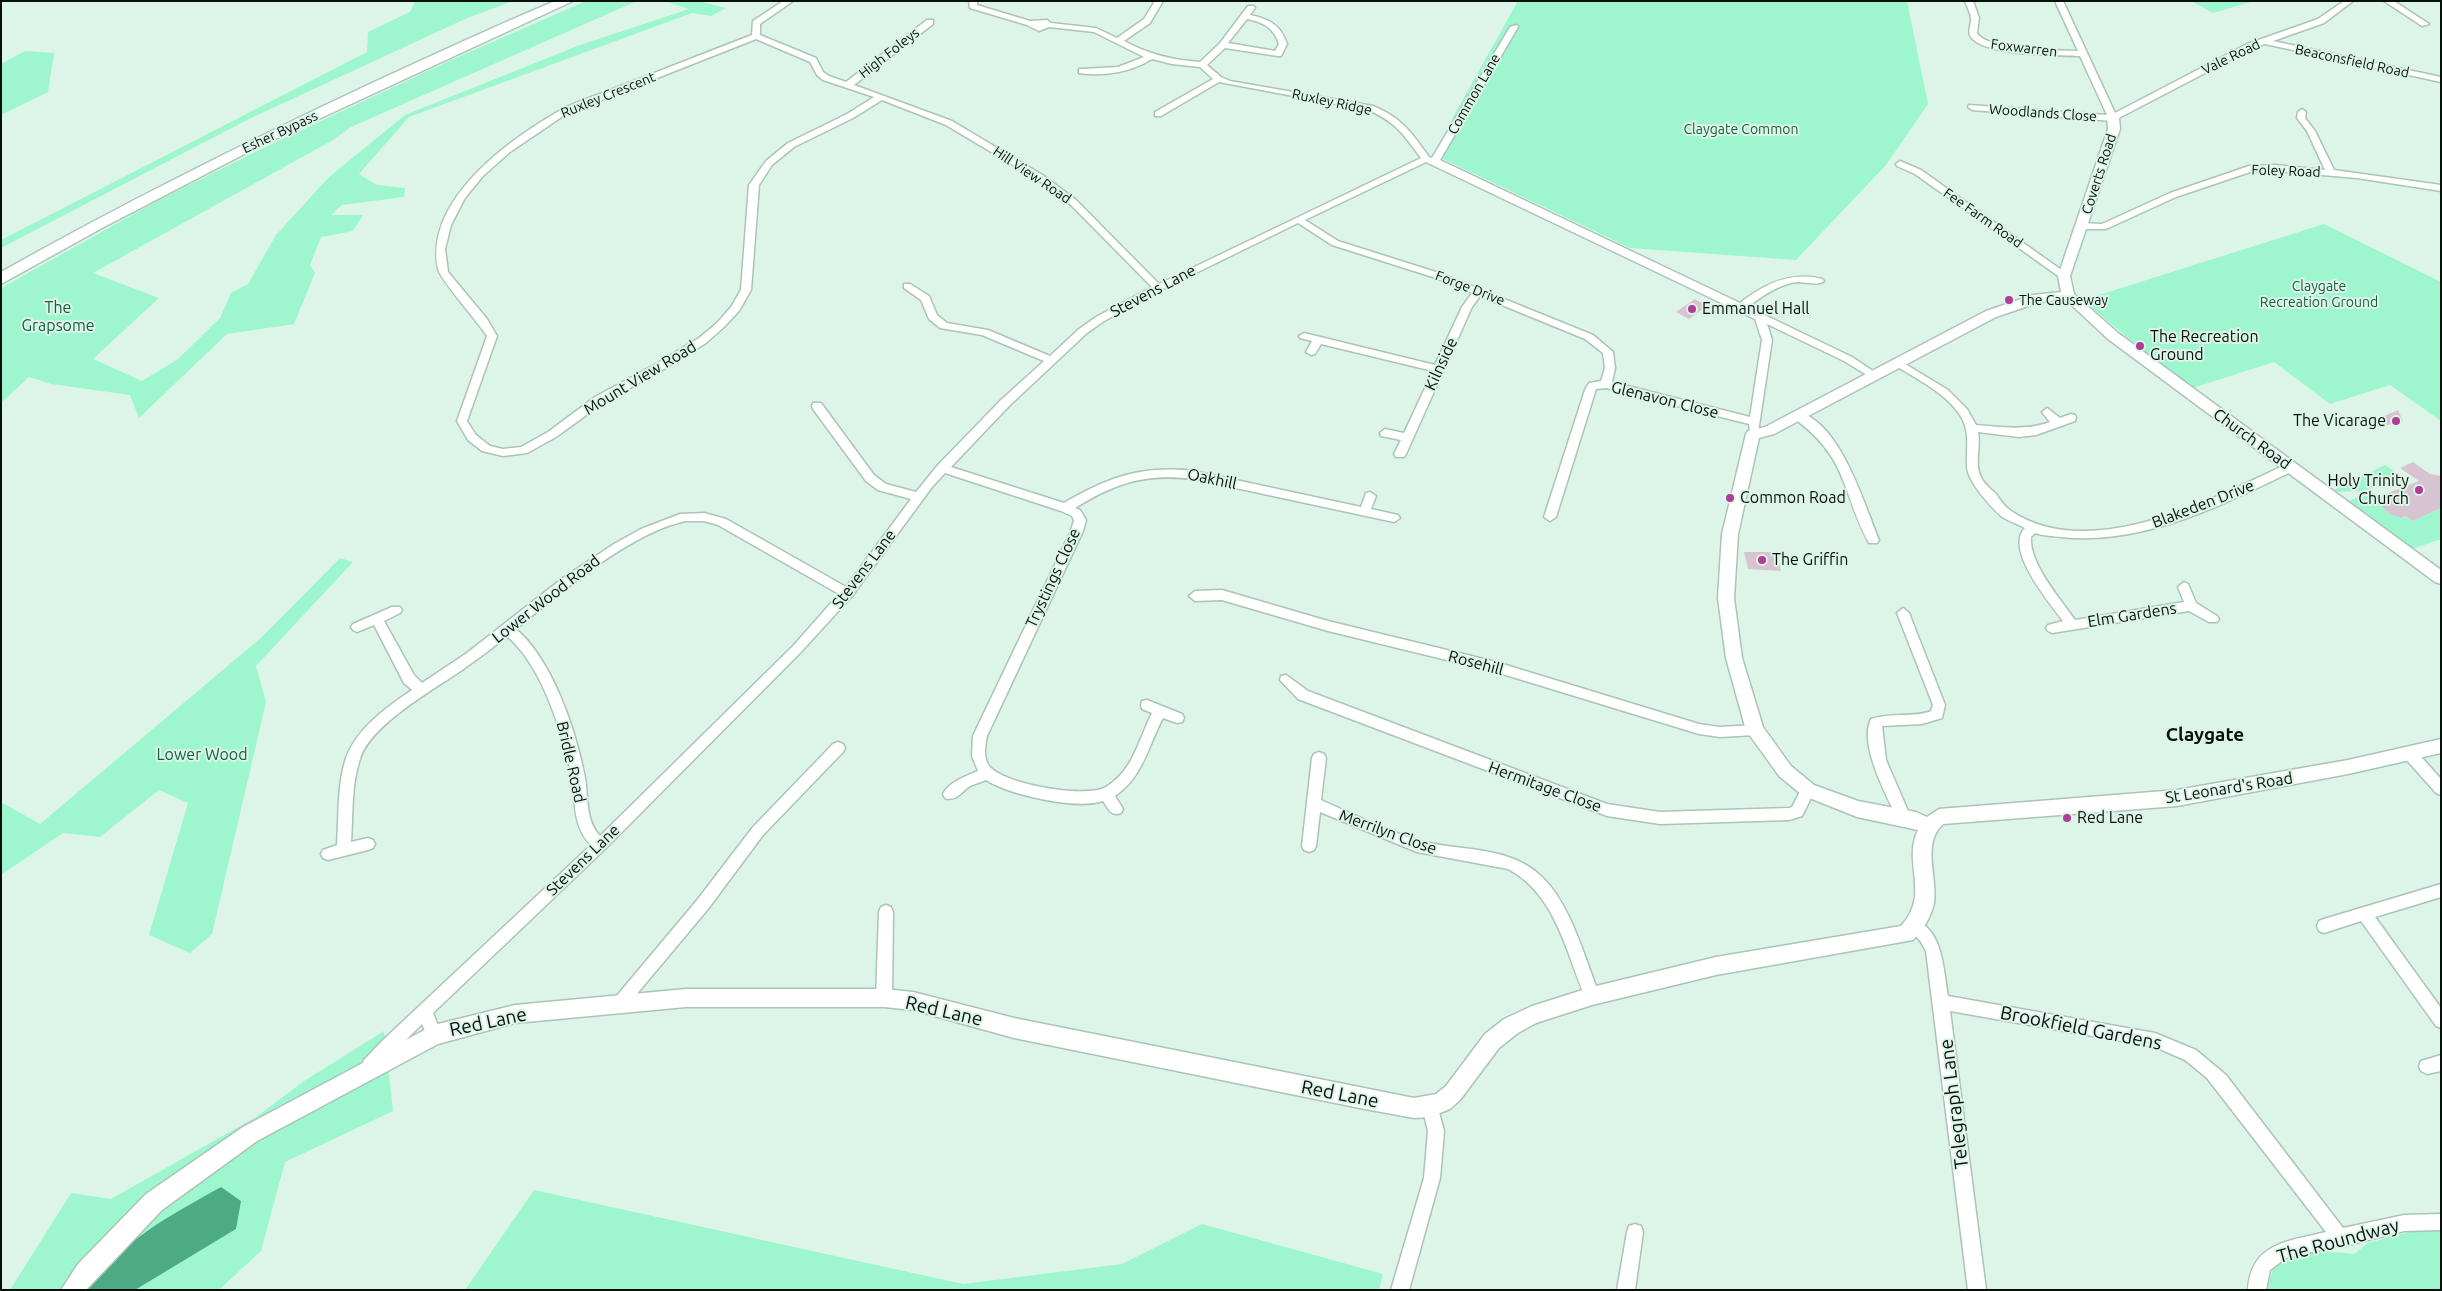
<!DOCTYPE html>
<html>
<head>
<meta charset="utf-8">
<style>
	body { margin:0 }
	#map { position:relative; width:2442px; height:1291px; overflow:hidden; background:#ddf5e8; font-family:Ubuntu,sans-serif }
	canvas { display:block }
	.frame { position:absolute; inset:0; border:2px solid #070f0b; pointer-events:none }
</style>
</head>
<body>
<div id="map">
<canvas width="2442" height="1291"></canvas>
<div class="frame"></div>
</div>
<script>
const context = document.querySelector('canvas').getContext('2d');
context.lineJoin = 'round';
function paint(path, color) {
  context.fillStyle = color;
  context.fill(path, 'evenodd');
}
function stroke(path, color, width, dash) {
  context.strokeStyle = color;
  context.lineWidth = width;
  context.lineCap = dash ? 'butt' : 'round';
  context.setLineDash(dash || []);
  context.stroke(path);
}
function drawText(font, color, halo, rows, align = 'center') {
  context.font = font + ' Ubuntu,sans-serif';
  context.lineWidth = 4;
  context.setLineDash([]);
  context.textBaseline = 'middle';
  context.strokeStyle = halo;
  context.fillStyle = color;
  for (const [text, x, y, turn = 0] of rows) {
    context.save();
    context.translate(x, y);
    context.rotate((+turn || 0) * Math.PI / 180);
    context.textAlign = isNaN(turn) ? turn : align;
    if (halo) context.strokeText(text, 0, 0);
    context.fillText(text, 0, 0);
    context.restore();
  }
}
paint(new Path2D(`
	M415 1H513L465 19 249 119 1 248V240L367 52 368 32 410 12Z
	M586 1H637L351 127 333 140 93 273 159 298 93 359 142 381 178 359 220 318 231 293 248 284 276 235 329 177 405 115 580 45 689 9 665 1H698L726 8 711 16 692 13 409 117 359 174 377 185 405 188 404 197 342 205 331 215H363L353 231 321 237 310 265 315 273 294 324 227 334 139 418 130 395 51 384 29 377 1 403V288L157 201 253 153 449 61Z
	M1518 1H1907L1928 104 1886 165 1796 260 1630 248 1435 155 1453 117Z
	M2191 1H2254L2213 13Z
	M25 51 54 53 48 92 1 115V64Z
	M2324 224 2441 282V421L2390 385 2330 404 2274 362 2193 388 2148 355 2083 300Z
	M2385 465 2394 471 2397 478 2363 491 2337 492 2334 490Z
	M2360 496 2370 497 2390 514H2396L2401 518 2405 516 2413 521 2441 508V539L2412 549 2347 502Z
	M340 558 353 562 256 666 266 702 212 934 190 953 149 935 188 803 159 790 100 837 63 833 1 875V802L40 824 262 637Z
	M384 1031 393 1111 285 1162 261 1251 219 1290H135L236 1229 96 1277 88 1290H10L71 1193 111 1199 256 1117 304 1081Z
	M534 1190 963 1284 1122 1264 1202 1224 1383 1274 1379 1290H465Z
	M2424 1228 2441 1229V1290H2267L2273 1269C2301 1251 2321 1250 2354 1254L2368 1243Z`), '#9ef6ce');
paint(new Path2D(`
	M221 1187 241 1201 236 1229 135 1290H88C118 1242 173 1214 221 1187Z`), '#4cab84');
paint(new Path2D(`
	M1695 299 1707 306 1689 319 1676 312Z
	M2398 410 2403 421 2368 430 2366 424Z
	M2413 462 2430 474 2441 476V508L2413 521 2405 516 2401 518 2390 514 2373 499 2419 481 2400 468Z
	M1744 552H1773L1774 558H1778L1781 571 1748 569Z`), '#d8c3d1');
const minor = new Path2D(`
	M783 1H793L760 24V35L816 58 823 72 829 76 846 82 927 20H933V24L854 85 952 121 1044 176 1076 200 1159 284 1421 158C1404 135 1395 121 1368 110L1219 82 1161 116H1155V112L1213 79 1200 67 1172 64 1152 59C1131 72 1103 77 1079 73V69H1082L1118 67 1144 57 1094 32 1049 27 1039 31 1027 25 970 8 969 1H977V5L1030 21 1047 20 1051 23 1096 28 1117 38 1144 19 1155 1H1163L1150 23 1124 41C1148 54 1172 60 1200 62L1220 43 1248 6H1254L1255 8 1250 15C1269 19 1281 25 1287 44L1281 56H1278L1225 48 1207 65 1221 77 1230 81 1373 106C1402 118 1412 133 1429 157L1432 158 1510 27 1517 25 1518 27 1440 160 1740 303C1764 284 1791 271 1822 279L1824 281C1818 286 1806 282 1797 282 1779 284 1762 296 1748 307L1852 357 1879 375 1878 377H1870L1844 361 1767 324 1772 340 1758 432H1750L1749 424 1606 388 1596 389 1556 517 1550 521 1544 517 1585 390 1589 383 1601 381 1605 368 1603 353 1585 339 1480 296 1472 307 1406 454 1404 457H1396L1394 454 1401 440 1381 436 1380 433 1385 429 1404 433 1433 371 1321 344 1315 354 1311 355 1306 352 1312 341 1300 338 1299 336 1304 333 1435 365 1462 307 1472 293 1436 278 1332 245 1298 223 1161 290 1104 321 1087 333 1009 406 951 467 1064 503C1108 477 1142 465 1194 471L1361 507 1366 493 1370 492 1376 496 1371 509 1398 515 1400 518 1394 522 1194 479C1145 473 1116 483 1075 508L1080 510 1086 520 1083 531 987 736C985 746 983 757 989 766 1003 784 1086 799 1106 787 1133 771 1139 739 1152 713L1142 709 1141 705 1142 701 1147 700 1182 714 1184 718 1182 722 1177 723 1163 718C1148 746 1143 777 1115 796L1123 809 1121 813C1111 817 1108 808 1103 801 1076 810 1010 795 986 780 981 782 975 784 970 786 962 791 956 802 945 798L943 794C949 782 966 776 978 771L972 756 973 736 1071 531 1074 520 1072 516 1061 511 945 473 932 487 852 596 801 652 605 849 433 1013 442 1035 439 1040 434 1042 429 1040 422 1024 376 1070 370 1073 364 1070 362 1065 364 1060 383 1040 591 845C571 825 576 797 571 773 561 729 542 666 507 636 493 648 477 659 462 670 433 690 370 725 360 759 351 785 353 815 351 842L368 838 373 840 375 844 373 848 368 850 328 860 323 858 321 854 323 850 337 845C339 817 337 785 346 758 357 728 387 707 412 690L404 683 374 625 357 632 353 630 351 627 353 624 392 607H400L402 610 400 613 384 621 414 675 422 683 467 653 563 578 614 544 641 529 680 514 704 513 726 519 846 587 911 499 878 490 866 481 813 409 812 406 813 403H821L874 475 886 484 916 492 938 465 1001 400 1044 361 982 335 940 328 929 319 921 300 904 288V284H910L929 296 937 315 947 323 988 330 1050 356 1079 329 1096 317 1152 287 1070 204 1038 180 946 125 882 100 853 118 794 147 772 165 759 185 751 290 739 311 724 327 706 343 664 369 603 403 556 437 527 453 503 456 482 451 468 440 457 421 487 336C478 322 440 279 438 269 424 201 507 141 559 111 576 101 599 95 618 87 663 70 707 52 752 35L753 21ZM1247 19C1263 22 1274 28 1279 44L1275 51 1228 43ZM756 39 810 62 817 75 823 80 874 97 847 114 788 143 766 161 749 185 741 290 731 307 717 323 699 338 656 364 595 397 548 432 521 447 503 449 490 446 476 435 467 421 497 336 487 319 448 272 445 249 451 225 465 198 483 176 510 152 566 114ZM1426 162 1755 319 1762 340 1750 417 1612 382 1615 368 1613 352 1593 335 1442 274 1338 241 1305 220ZM686 521H704L718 525 839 594 793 646 600 836C584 819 589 794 584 773 575 728 552 660 516 629 560 593 631 532 686 521Z
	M1965 1H1973L1979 18 1977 33C1988 51 2058 50 2078 51L2055 1H2063L2115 113 2247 44 2318 19 2344 1H2353L2324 23 2273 41 2441 77V82L2265 44 2253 48 2113 121 1972 110 1968 107 1969 105 2107 115 2080 56C2059 55 1978 56 1970 35 1968 29 1971 25 1971 20 1971 13 1967 7 1965 1Z
	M2384 1H2394L2429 24 2422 26Z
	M2302 109 2306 112 2305 118 2315 131 2334 170 2441 185V191L2357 178 2275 171 2250 172 2176 197 2106 229H2082L2077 226 2082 223 2102 224 2170 193 2249 166 2275 165 2325 170 2307 131 2297 118 2298 112Z
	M1900 161 1921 170 2067 274V278H2061L1915 174 1897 166 1896 164Z
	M1897 359 1948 390 1967 409 1976 425C2002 427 2025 431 2050 422L2042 412 2047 408 2060 418 2071 414 2075 415 2076 418 2075 421 2036 435 2019 437 1978 432C1981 447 1974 464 1981 477 1984 484 1991 489 1996 494 2000 500 2005 507 2011 511 2090 564 2212 499 2287 464H2295L2297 467 2295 470C2224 504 2143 546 2061 537 2053 536 2043 536 2035 533L2031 537C2029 564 2060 598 2075 620L2184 602 2178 587 2184 582 2188 584 2196 603 2217 616 2219 619 2217 622H2209L2189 611 2052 633 2048 631 2046 628 2048 625 2063 621C2049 602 2004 549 2025 528 2018 524 2008 521 2001 516 1990 506 1968 482 1967 467 1966 448 1971 432 1960 415 1945 392 1916 379 1893 364V360Z
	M1799 412C1841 424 1864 504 1879 540L1877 543H1869C1841 491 1849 459 1795 419L1794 416Z
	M1222 590 1328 621 1496 662 1699 724 1720 727 1755 725 1760 726 1762 730 1760 734 1755 735 1720 737 1699 734 1496 672 1328 631 1222 600 1195 601 1189 596 1195 591Z
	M1903 608 1909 613 1945 705 1942 718 1922 724 1882 726 1886 760 1911 818 1909 822 1904 824 1899 822C1888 798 1858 745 1871 719 1892 712 1914 718 1931 711L1933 705 1897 613Z
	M1286 675 1308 691 1607 804 1660 812 1789 808 1792 807 1803 786 1808 784 1813 786 1815 790 1802 816 1789 820 1660 824 1607 816 1298 699 1280 680 1281 676Z
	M838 742 843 744 845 748 843 752 763 835 708 909 625 1008 620 1010 615 1008 612 1003 615 998 698 899 753 827 833 744Z
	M2409 747 2414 749 2441 779V795L2436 793 2404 757 2402 753 2404 749Z
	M1319 752 1324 754 1326 758 1321 800C1352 814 1383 829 1416 840 1458 852 1508 844 1542 877 1571 904 1585 960 1600 996L1597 1001 1592 1003 1587 1001C1566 954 1557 895 1508 869L1417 852 1320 812 1316 846 1314 850 1309 852 1304 850 1302 846 1312 758 1314 754Z
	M2441 884V897L2375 917 2441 1008V1028L2436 1026 2361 921 2324 933 2319 931 2317 926 2319 921 2324 919Z
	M886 905 891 907 893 912 892 998 889 1003 884 1005 879 1003 876 998 879 912 881 907Z
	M1914 919C1944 931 1943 970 1948 996L2155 1033 2196 1050 2226 1075 2343 1228 2404 1215 2441 1214V1230L2404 1231 2341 1247 2338 1246 2286 1258 2270 1270 2266 1290H2248C2251 1243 2288 1241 2326 1232L2207 1078 2185 1060 2155 1047 1950 1011 1986 1290H1968L1926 951 1921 942 1907 926 1909 921Z
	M2441 1055V1071L2427 1074 2421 1071 2419 1066 2421 1061Z
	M1430 1099 1436 1101 1444 1131 1440 1178 1409 1290H1391L1424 1178 1428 1131 1422 1107 1424 1101Z
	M1635 1224 1641 1226 1643 1232 1635 1290H1617L1627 1232 1629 1226Z`);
const tertiary = new Path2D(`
	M2113 115 2119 118 2120 129 2070 276 2074 294 2118 333 2441 570V584L2435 582 2108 339 2065 299 2040 302 1996 317 1774 434 1759 438 1738 534 1734 598 1742 658 1763 727 1791 766 1814 785 1858 801 1916 812 1927 817 1939 809 2177 790 2348 760 2441 739V753L2348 774 2177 806 1943 824C1921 844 1938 878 1934 903 1931 917 1923 930 1913 940L1716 975 1592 1005 1536 1023 1518 1033 1499 1048 1460 1100 1450 1109 1430 1117 1414 1118 1365 1109 1014 1038 913 1010 884 1007H686L515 1023 438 1044 257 1141 162 1210 86 1290H61L78 1264 146 1194 243 1127 434 1025 515 1005 686 989H884L913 992 1014 1018 1414 1098 1436 1094 1446 1086 1485 1034 1504 1019 1532 1006 1592 987 1716 957 1901 926C1931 894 1902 863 1918 830L1857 817 1802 795 1779 776 1746 730 1726 658 1718 598 1722 534 1746 434 1748 431 1765 427 1986 311 2033 295 2061 292 2058 276 2108 129 2107 118Z`);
const trunk = new Path2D(`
	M555 1H573L254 149 102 228 1 284V272C122 204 246 142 372 83 433 55 493 27 555 1Z`);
stroke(minor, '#acc3b8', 3);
stroke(tertiary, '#acc3b8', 3);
stroke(trunk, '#acc3b8', 3);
paint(minor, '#fff');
paint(tertiary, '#fff');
paint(trunk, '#fff');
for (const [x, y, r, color] of [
	[2009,300,5,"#af3c96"],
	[1692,309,5,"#af3c96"],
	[2140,346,5,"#af3c96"],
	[2396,421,5,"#af3c96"],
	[2419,490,5,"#af3c96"],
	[1730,498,5,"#af3c96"],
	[1762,560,5,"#af3c96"],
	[2067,818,5,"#af3c96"]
]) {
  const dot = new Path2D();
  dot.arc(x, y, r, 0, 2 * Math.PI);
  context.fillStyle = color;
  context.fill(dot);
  stroke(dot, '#ddf5e8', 2);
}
drawText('14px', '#070f0b', '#ddf5e8', [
	["Foxwarren",2024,48,7],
	["High Foleys",889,53,-38],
	["Vale Road",2231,57,-26],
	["Beaconsfield Road",2352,61,12],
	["Common Lane",1474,94,-60],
	["Ruxley Crescent",608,95,-22],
	["Ruxley Ridge",1332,102,12],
	["Woodlands Close",2043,113,4],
	["Esher Bypass",280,132,-25],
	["Foley Road",2286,171,2],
	["Coverts Road",2099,174,-72],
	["Hill View Road",1032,175,34],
	["Fee Farm Road",1983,218,35],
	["Forge Drive",1470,288,21]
]);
drawText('14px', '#186045', '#ddf5e8', [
	["Claygate Common",1741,129],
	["Claygate",2319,286],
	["Recreation Ground",2319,302]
]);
drawText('14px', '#070f0b', '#ddf5e8', [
	["The Causeway",2019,300]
], 'left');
drawText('16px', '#070f0b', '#ddf5e8', [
	["Stevens Lane",1153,291,-28],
	["Kilnside",1441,364,-65],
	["Mount View Road",640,378,-31],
	["Glenavon Close",1665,400,14],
	["Church Road",2252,439,36],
	["Oakhill",1212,479,12],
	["Blakeden Drive",2203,504,-21],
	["Stevens Lane",864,569,-53],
	["Trystings Close",1053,578,-65],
	["Lower Wood Road",546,599,-38],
	["Elm Gardens",2132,615,-9],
	["Rosehill",1476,663,15],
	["Bridle Road",571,762,77],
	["Hermitage Close",1545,787,20],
	["St Leonard's Road",2229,788,-9],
	["Merrilyn Close",1388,832,20],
	["Stevens Lane",583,860,-44]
]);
drawText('16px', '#186045', '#ddf5e8', [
	["The",58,308],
	["Grapsome",58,326],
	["Lower Wood",202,755]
]);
drawText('16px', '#070f0b', '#ddf5e8', [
	["Emmanuel Hall",1702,309],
	["The Recreation",2150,337],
	["Ground",2150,355],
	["The Vicarage",2386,421,"right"],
	["Holy Trinity",2409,481,"right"],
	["Church",2409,499,"right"],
	["Common Road",1740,498],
	["The Griffin",1772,560],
	["Red Lane",2077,818]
], 'left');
drawText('bold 19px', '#070f0b', '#ddf5e8', [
	["Claygate",2205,735]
]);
drawText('19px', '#070f0b', '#ddf5e8', [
	["Red Lane",944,1011,13],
	["Red Lane",488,1022,-12],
	["Brookfield Gardens",2081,1028,11],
	["Red Lane",1340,1094,11],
	["Telegraph Lane",1954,1104,-97],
	["The Roundway",2338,1241,-15]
]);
</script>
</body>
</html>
